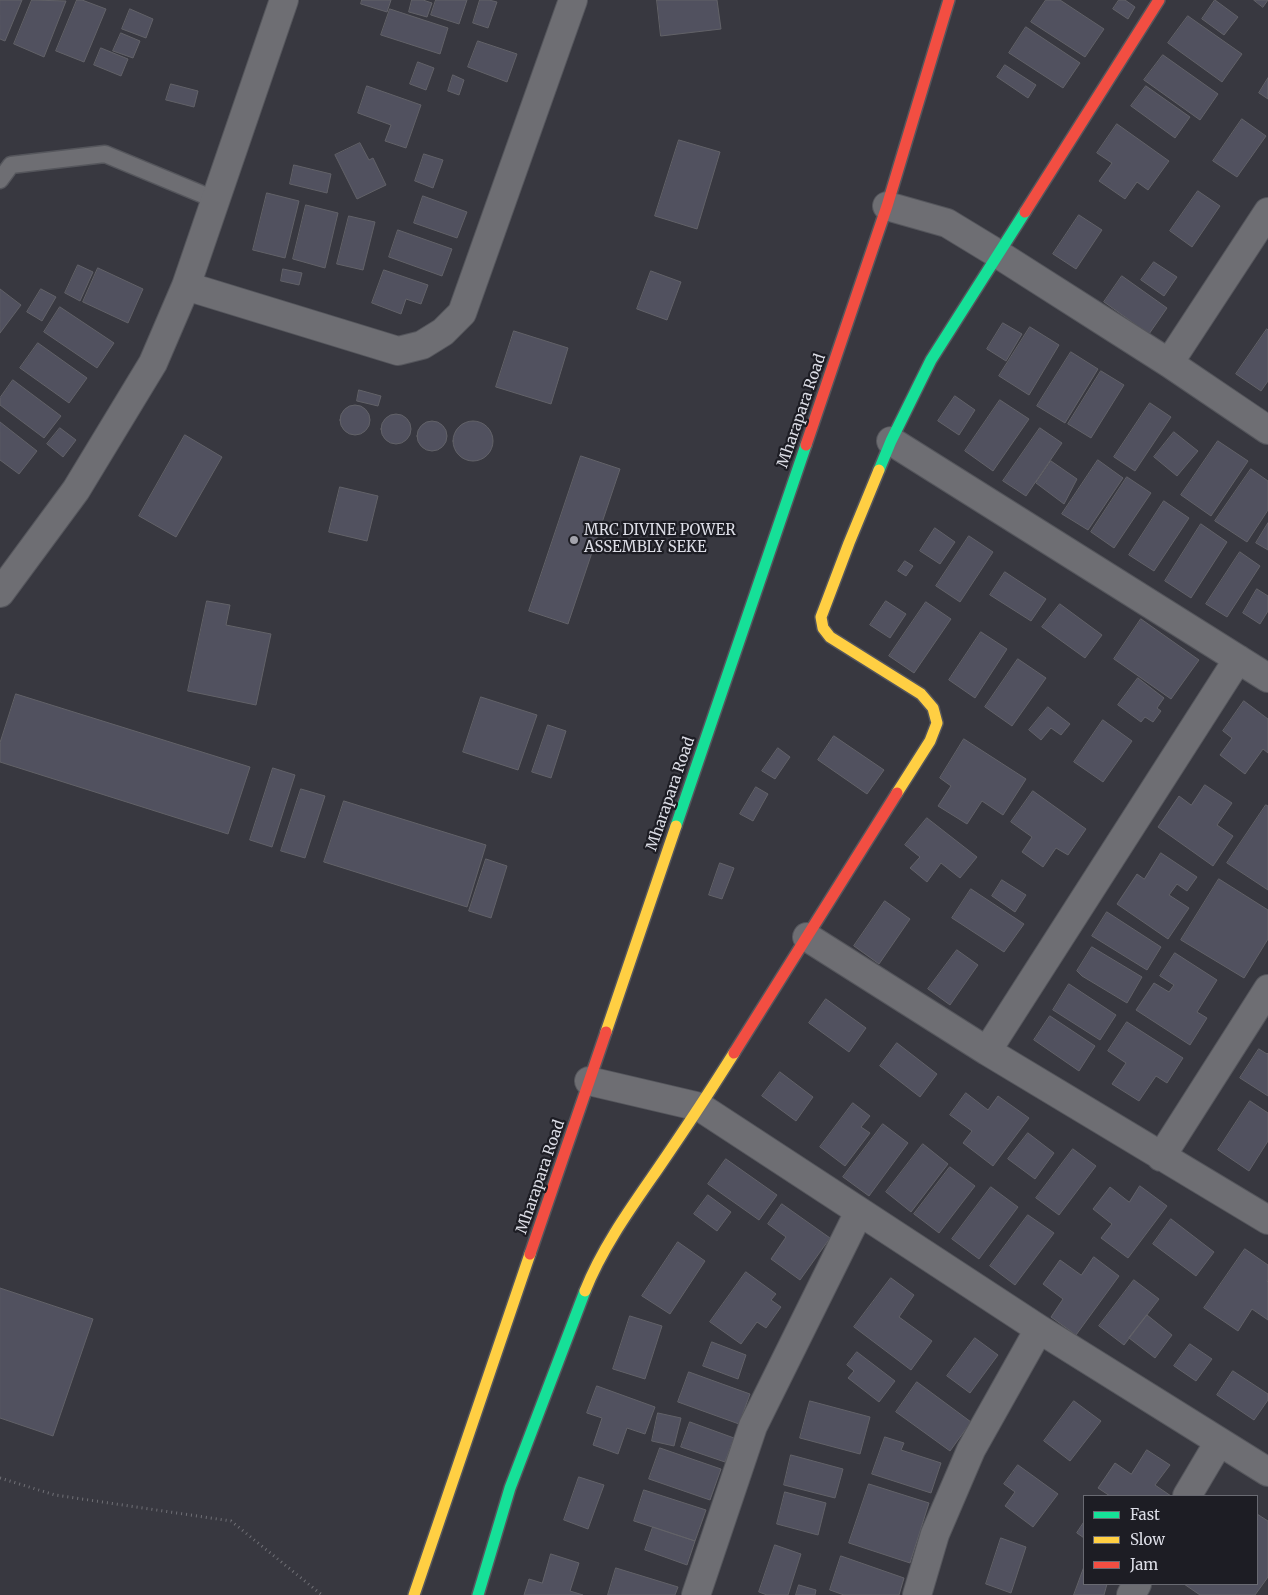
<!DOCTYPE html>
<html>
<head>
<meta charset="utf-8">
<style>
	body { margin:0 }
	#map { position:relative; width:1268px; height:1595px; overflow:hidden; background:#383840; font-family:Merriweather,serif }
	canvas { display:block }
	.legend { position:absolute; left:1083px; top:1495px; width:175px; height:90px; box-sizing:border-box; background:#1d1d24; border:1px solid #696a72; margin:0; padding:6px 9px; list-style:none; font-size:15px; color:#dcdde6 }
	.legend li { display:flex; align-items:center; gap:10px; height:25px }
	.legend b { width:25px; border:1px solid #696a72 }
</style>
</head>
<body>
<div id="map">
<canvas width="1268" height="1595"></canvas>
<ul class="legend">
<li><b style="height:6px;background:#16e098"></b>Fast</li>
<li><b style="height:6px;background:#ffcf43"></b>Slow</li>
<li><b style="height:6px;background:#f24e42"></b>Jam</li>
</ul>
</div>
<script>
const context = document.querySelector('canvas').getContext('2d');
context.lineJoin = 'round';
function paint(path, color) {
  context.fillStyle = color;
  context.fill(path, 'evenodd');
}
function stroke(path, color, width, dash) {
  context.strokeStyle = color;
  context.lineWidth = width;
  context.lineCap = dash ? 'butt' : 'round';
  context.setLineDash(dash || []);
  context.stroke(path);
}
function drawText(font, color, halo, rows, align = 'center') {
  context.font = font + ' Merriweather,serif';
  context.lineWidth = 4.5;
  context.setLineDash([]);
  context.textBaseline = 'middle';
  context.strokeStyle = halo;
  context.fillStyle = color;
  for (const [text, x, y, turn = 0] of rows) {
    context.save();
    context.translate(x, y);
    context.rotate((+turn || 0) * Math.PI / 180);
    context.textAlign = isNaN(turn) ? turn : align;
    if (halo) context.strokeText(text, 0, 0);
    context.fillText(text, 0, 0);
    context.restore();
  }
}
const building = new Path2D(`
	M0 0H22L5 41 0 39Z
	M32 0 66 1 44 57 14 44Z
	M77 0H82L106 9 84 62 56 51Z
	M362 0H391L387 12 361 4Z
	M412 0H423L432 3 427 17 409 12Z
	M436 0H467L459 24 431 15Z
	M480 0H489L497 2 488 28 473 23Z
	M657 0H717L721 29 661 36Z
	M1046 0H1060L1104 29 1085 57 1031 22Z
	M1119 0H1125L1135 7 1128 19 1113 9Z
	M1215 0 1238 17 1224 35 1202 19Z
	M1254 0H1268L1263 7Z
	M130 9 153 19 146 38 122 29Z
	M390 9 448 28 440 54 381 35Z
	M1188 16 1242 54 1222 82 1168 43Z
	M1026 27 1080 63 1063 88 1009 53Z
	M121 33 140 41 133 58 113 51Z
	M478 41 517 54 507 82 468 67Z
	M101 48 128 59 121 76 94 65Z
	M1163 55 1218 94 1200 120 1144 80Z
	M418 62 434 68 426 90 410 84Z
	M1005 65 1036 85 1028 98 997 77Z
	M453 75 464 80 459 95 448 91Z
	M1268 78V99L1259 93Z
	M171 84 198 91 194 107 166 100Z
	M367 86 421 105 406 148 385 141 391 125 358 113Z
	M1146 86 1190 117 1175 138 1131 106Z
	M1242 119 1266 136 1237 177 1213 161Z
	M1117 124 1169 161 1148 190 1137 182 1125 199 1099 181 1112 163 1097 153Z
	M679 140 720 152 697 229 655 216Z
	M360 143 369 160 373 158 386 185 357 199 335 155Z
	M424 154 443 160 433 188 415 181Z
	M294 165 331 174 327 193 290 184Z
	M1198 191 1220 206 1192 247 1170 231Z
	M267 193 299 201 285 258 253 250Z
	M423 196 467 212 457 238 414 223Z
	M306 205 338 213 325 268 293 259Z
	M1079 215 1102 230 1076 269 1053 254Z
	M349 216 375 222 363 270 337 264Z
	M398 230 452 249 442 276 389 257Z
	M1154 262 1177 277 1164 296 1141 280Z
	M78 265 93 272 80 301 65 293Z
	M98 268 143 289 128 323 83 302Z
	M283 269 302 273 299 285 281 281Z
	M384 270 428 285 421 304 406 299 401 314 372 303Z
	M651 271 681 282 667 320 637 309Z
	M1122 276 1167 308 1149 334 1104 302Z
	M0 289 21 305 0 333Z
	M41 289 56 297 42 321 27 312Z
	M60 307 114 343 97 368 44 332Z
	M1003 323 1022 334 1006 361 987 349Z
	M1030 327 1059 345 1029 395 999 376Z
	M1267 329 1268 330V381L1261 391 1236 374Z
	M514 331 568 348 551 404 496 387Z
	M38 343 87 378 69 403 20 368Z
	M1071 352 1098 369 1065 423 1037 406Z
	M1101 371 1124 385 1091 438 1068 424Z
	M13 380 61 416 44 438 0 405V398Z
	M359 390 381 396 378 406 357 401Z
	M955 396 975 410 959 435 938 421Z
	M1000 400 1029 419 993 471 965 451Z
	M1150 403 1171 417 1135 471 1114 457Z
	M340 420a15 15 0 1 1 30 0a15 15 0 1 1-30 0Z
	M381 429a15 15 0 1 1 30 0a15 15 0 1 1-30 0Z
	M453 441a20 20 0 1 1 40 0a20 20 0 1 1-40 0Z
	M417 436a15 15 0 1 1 30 0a15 15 0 1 1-30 0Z
	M0 422 37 451 19 474 0 460Z
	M60 428 76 440 63 457 47 444Z
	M1040 428 1062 443 1026 496 1003 481Z
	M1174 432 1198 451 1177 476 1154 457Z
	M185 435 222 457 176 537 139 516Z
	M1218 441 1248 461 1211 516 1181 495Z
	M581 456 620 469 568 624 529 611Z
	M1098 460 1123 478 1088 530 1062 514Z
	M1051 461 1077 479 1064 504 1036 483Z
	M1251 469 1268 481V510L1247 542 1215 521Z
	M1127 477 1151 493 1114 548 1091 532Z
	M340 487 378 496 367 541 329 532Z
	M1164 501 1189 518 1154 571 1129 555Z
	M1268 523V550L1256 543Z
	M1201 524 1227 542 1191 598 1165 581Z
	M935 528 955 542 940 564 920 551Z
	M969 536 993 552 960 602 936 586Z
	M1240 552 1260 566 1227 617 1206 604Z
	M905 561 913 566 906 576 898 571Z
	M1005 572 1046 599 1031 621 990 595Z
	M1257 589 1268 596V611L1260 624 1243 613Z
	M207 601 230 605 226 625 271 634 256 705 188 691Z
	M886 601 906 614 890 638 870 625Z
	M926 602 951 619 914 673 889 656Z
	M1060 604 1102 635 1085 658 1042 627Z
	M1141 619 1199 660 1171 699 1114 659Z
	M981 632 1007 649 975 698 949 680Z
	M1018 659 1046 678 1012 726 985 707Z
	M1138 678 1164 698 1157 708 1161 711 1153 722 1145 717 1141 722 1118 705Z
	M16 694 250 767 228 834 0 762V743Z
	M481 697 537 715 518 770 463 752Z
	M1244 701 1268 719V753L1263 749 1245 774 1220 755 1232 738 1223 731Z
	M1048 707 1070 724 1061 735 1051 728 1041 740 1029 730Z
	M1103 720 1132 741 1103 782 1074 762Z
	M548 725 566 731 551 778 532 772Z
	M834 736 884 770 867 794 818 760Z
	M964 739 1026 779 1003 815 982 801 967 824 938 806 951 786 940 778Z
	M778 748 790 757 775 779 762 771Z
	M273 768 295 775 272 847 250 840Z
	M1205 785 1232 803 1217 825 1233 836 1213 866 1158 827 1179 796 1191 805Z
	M756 787 768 794 753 821 740 814Z
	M301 789 325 796 305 858 281 851Z
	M1033 791 1086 829 1068 855 1056 848 1043 867 1022 852 1032 837 1011 822Z
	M344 801 486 845 467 907 324 862Z
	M1266 805 1268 806V890L1227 863Z
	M927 818 977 857 960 878 941 863 927 882 910 868 920 857 905 845Z
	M1161 853 1197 877 1187 891 1177 884 1169 895 1189 908 1168 939 1117 904 1137 874 1144 879Z
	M486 859 507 866 491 918 469 911Z
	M720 863 734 868 722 899 709 895Z
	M1219 879 1268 910V939L1244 978 1181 940Z
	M1002 880 1026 895 1015 912 992 896Z
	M971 889 1024 924 1004 952 952 918Z
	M885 901 910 919 879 964 854 946Z
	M1107 912 1161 947 1147 970 1092 936Z
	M1092 947 1142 977 1127 1003 1082 976 1077 971Z
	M957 950 978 965 950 1005 928 989Z
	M1175 953 1217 980 1197 1012 1207 1018 1190 1045 1136 1010 1154 983 1169 992 1174 985 1160 976Z
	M1069 984 1116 1015 1100 1040 1053 1010Z
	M826 999 866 1028 849 1052 809 1023Z
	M1050 1016 1095 1046 1079 1071 1034 1040Z
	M1127 1022 1183 1058 1167 1083 1156 1076 1139 1101 1112 1084 1126 1063 1108 1051Z
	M897 1043 937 1074 920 1097 880 1066Z
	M1259 1049 1267 1054 1268 1053V1096L1240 1078Z
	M780 1072 813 1097 796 1121 762 1096Z
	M966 1093 988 1110 998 1096 1029 1118 993 1166 963 1143 972 1131 950 1115Z
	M1250 1101 1268 1113V1141L1249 1171 1218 1150Z
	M853 1103 870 1116 861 1127 870 1133 845 1166 820 1147Z
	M883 1124 908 1143 869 1196 843 1177Z
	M1028 1133 1054 1153 1035 1179 1008 1159Z
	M923 1144 948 1164 911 1212 886 1192Z
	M1073 1149 1096 1166 1059 1215 1036 1198Z
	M726 1159 777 1195 759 1220 708 1184Z
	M950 1167 975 1186 939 1233 914 1214Z
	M1140 1186 1167 1206 1128 1258 1101 1238 1112 1224 1093 1209 1110 1187 1129 1202Z
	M991 1187 1018 1207 979 1259 952 1239Z
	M708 1195 731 1212 717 1231 694 1214Z
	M782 1204 830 1238 800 1280 771 1259 786 1237 768 1224Z
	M1028 1215 1054 1233 1015 1285 990 1266Z
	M1171 1219 1214 1252 1196 1276 1153 1244Z
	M678 1242 705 1261 670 1314 642 1296Z
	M1245 1249 1268 1265V1279L1267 1281 1268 1282V1320L1252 1309 1238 1331 1204 1308Z
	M1094 1257 1119 1276 1076 1335 1051 1317 1063 1299 1043 1284 1060 1260 1081 1275Z
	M746 1272 776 1294 771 1300 781 1307 766 1328 757 1322 741 1344 710 1322Z
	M891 1278 914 1295 899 1317 932 1341 911 1370 854 1327Z
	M1134 1280 1159 1299 1124 1345 1099 1326Z
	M0 1288 93 1319 53 1436 0 1418Z
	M1147 1315 1172 1335 1155 1358 1129 1338Z
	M630 1316 662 1326 645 1379 613 1369Z
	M975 1338 998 1355 970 1393 947 1376Z
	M712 1342 746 1355 738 1379 703 1366Z
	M1190 1344 1212 1359 1196 1381 1174 1366Z
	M857 1352 895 1381 879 1402 848 1378 854 1371 847 1365Z
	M1233 1371 1268 1394V1400L1254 1420 1217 1395Z
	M689 1372 750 1394 739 1424 678 1402Z
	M917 1382 971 1422 950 1451 896 1412Z
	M597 1386 655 1407 645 1434 627 1428 618 1454 593 1445 602 1418 587 1413Z
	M810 1401 870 1417 860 1454 800 1438Z
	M1074 1401 1101 1421 1070 1461 1044 1441Z
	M658 1413 681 1418 674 1446 652 1441Z
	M690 1422 734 1438 725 1462 681 1447Z
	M885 1437 904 1443 901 1450 941 1463 931 1493 872 1474Z
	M660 1448 721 1469 710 1500 649 1479Z
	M1147 1450 1170 1465 1155 1485 1171 1496H1110L1098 1488 1115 1463 1131 1474Z
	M791 1455 843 1469 835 1498 784 1485Z
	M1018 1465 1058 1494 1033 1527 1005 1506 1015 1492 1004 1484Z
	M579 1477 604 1485 588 1529 564 1520Z
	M869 1484 929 1503 910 1563 849 1543Z
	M644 1490 706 1510 695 1541 634 1521Z
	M785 1492 826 1503 818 1535 777 1524Z
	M1257 1514 1268 1521V1577L1255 1595H1200L1184 1584H1257Z
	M1084 1522V1538L1077 1533Z
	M653 1527 695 1541 687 1565 645 1550Z
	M1001 1538 1026 1547 1011 1593 986 1584Z
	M775 1545 801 1554 788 1595H767L759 1592Z
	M551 1554 579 1563 570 1591 583 1595H524L529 1579 542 1583Z
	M841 1556 904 1578 899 1595H844L830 1590Z
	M1084 1567V1584H1107L1104 1595H1074Z
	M616 1568 678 1587 675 1595H608Z
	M799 1585 816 1590 815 1595H796Z`);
paint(building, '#51515f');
stroke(building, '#626268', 1);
const lane = new Path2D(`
	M0 180 11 165 105 154 216 200`);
const street = new Path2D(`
	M887 206 947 223 998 254 1169 363 1268 430
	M186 286 398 351 422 345 443 332 462 313 573 0
	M1169 363 1268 212
	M891 441 1268 678
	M0 593 76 490 153 363 186 286 284 0
	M807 937 987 1051 1268 1220
	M987 1051 1238 659
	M589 1081 700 1107 1039 1329 1268 1472
	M1161 1157 1268 989
	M1187 1496 1219 1442
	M696 1595 753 1426 859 1212
	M917 1595 935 1534 971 1450 1039 1329
	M1131 1595 1137 1584`);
const fast = new Path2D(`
	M879 470 891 441 931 360 1025 212
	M676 826 806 445
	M478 1595 510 1488 585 1291`);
const slow = new Path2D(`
	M879 470 849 543 821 617 823 628 830 637 921 694 933 708 937 723 930 741 897 793
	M606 1032 676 826
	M585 1291C602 1248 630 1209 657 1170 683 1132 709 1093 734 1053
	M414 1595 530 1254`);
const jam = new Path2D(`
	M1025 212 1159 0
	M806 445 887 206 949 0
	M734 1053 897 793
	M530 1254 606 1032`);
stroke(lane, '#55565c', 19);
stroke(street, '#55565c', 30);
stroke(fast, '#55565c', 14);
stroke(slow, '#55565c', 14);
stroke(jam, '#55565c', 14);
stroke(new Path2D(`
	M0 1478 55 1495 231 1521 322 1595`), '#707076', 3, [1, 4]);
stroke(lane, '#6e6e73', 16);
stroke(street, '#6e6e73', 28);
stroke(fast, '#16e098', 11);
stroke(slow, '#ffcf43', 11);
stroke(jam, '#f24e42', 11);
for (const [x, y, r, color] of [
	[574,540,5,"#a3a3ac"]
]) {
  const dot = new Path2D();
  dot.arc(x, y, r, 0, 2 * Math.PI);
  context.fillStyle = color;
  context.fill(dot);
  stroke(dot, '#1d1d24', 2);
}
drawText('15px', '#dcdde6', '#1d1d24', [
	["Mharapara Road",802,411,-71],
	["Mharapara Road",671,794,-71],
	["Mharapara Road",541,1177,-71]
]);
drawText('15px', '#dcdde6', '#1d1d24', [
	["MRC DIVINE POWER",584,531],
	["ASSEMBLY SEKE",584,548]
], 'left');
</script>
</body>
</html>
